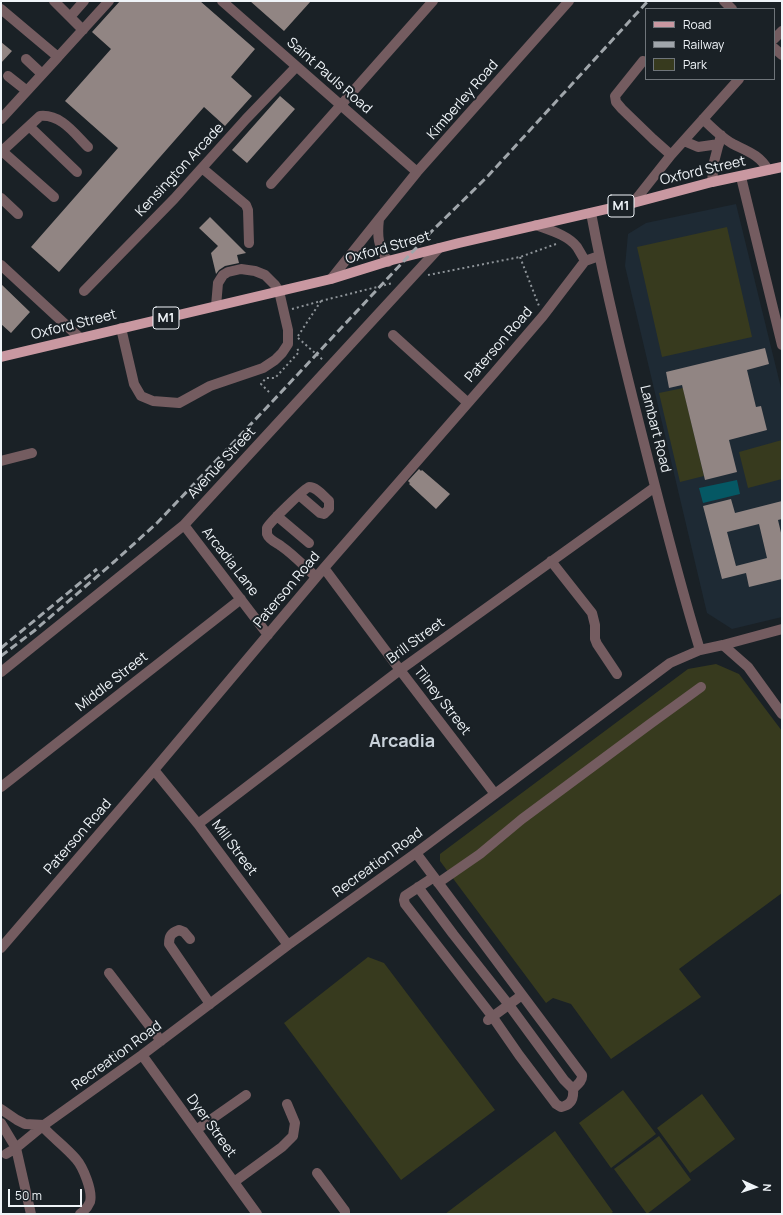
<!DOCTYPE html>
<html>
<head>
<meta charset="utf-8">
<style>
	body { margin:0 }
	#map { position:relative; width:783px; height:1215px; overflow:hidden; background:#1a2126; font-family:Manrope,sans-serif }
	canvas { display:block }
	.frame { position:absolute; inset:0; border:2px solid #eff4f8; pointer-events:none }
	.legend { position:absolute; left:645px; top:8px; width:130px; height:72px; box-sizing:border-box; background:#1a2126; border:1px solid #6f757a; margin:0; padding:5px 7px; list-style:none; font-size:12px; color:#eff4f8 }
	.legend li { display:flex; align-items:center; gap:8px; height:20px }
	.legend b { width:20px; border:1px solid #6f757a }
	.north { position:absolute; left:735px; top:1167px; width:40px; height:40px; -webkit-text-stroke:3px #1a2126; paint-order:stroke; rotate:93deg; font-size:11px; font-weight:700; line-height:16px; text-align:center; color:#eff4f8 }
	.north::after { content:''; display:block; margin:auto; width:14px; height:18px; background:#eff4f8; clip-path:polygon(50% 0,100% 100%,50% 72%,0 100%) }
	.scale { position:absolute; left:8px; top:1189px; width:74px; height:18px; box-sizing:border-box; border:2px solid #eff4f8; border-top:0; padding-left:5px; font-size:12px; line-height:14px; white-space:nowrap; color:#eff4f8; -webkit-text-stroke:3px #1a2126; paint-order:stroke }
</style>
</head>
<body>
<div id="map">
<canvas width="783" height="1215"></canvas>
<div class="frame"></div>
<ul class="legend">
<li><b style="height:5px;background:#c998a1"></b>Road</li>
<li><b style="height:5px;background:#a0a6ab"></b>Railway</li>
<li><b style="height:11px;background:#373a1e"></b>Park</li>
</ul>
<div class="north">N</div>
<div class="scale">50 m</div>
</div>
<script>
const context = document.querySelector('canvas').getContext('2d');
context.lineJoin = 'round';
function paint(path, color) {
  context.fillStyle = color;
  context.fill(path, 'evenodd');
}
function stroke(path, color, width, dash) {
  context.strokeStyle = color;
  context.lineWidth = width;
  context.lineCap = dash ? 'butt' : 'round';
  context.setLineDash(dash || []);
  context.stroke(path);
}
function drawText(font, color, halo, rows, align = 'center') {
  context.font = font + ' Manrope,sans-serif';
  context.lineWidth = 4;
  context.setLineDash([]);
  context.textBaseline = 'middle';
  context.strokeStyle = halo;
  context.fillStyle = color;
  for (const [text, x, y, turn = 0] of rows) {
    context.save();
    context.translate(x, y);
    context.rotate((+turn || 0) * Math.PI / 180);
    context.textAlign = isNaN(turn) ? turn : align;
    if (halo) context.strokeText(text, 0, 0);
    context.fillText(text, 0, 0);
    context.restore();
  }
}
paint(new Path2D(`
	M736 204 782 392V617L732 629 707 613 625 266 628 234 646 223Z`), '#1e2a34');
paint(new Path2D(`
	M727 227 752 337 662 357 637 247Z
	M683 388 704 476 680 482 659 393Z
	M782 440V479L748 488 739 452Z
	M716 664 739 674 782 731V893L679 969 701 997 611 1059 571 1004 553 998 546 1003 440 861V854L688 669Z
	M368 957 384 963 495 1110 401 1180 284 1023Z
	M623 1090 656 1134 611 1168 579 1123Z
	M702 1094 735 1139 690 1173 657 1128Z
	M555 1131 613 1212 610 1214H445Z
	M659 1136 691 1180 647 1214 614 1169Z`), '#373a1e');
paint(new Path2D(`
	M737 480 740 494 703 503 699 488Z`), '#055864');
paint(new Path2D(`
	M120 1H200L255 49 231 77 252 96 225 126 204 107 59 272 31 247 118 148 65 101 111 49 92 32Z
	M250 1H311L284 31Z
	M1 42 12 51 1 63Z
	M280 96 295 109 247 163 232 150Z
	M210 217 246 253 237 255 239 263 225 266 219 270 216 274 211 253 218 246 199 228Z
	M1 284 30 312 11 333 1 324Z
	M765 348 769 364 747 370 756 407 761 406 767 430 729 440 737 472 705 480 682 385 669 388 666 372Z
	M419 469 421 471 422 470 450 494 436 509 409 484 410 483 408 481Z
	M731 499 735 513 782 501V519L778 520 782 537V579L749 587 746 573 722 579 703 506ZM759 524 767 558 736 566 727 532Z`), '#918583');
stroke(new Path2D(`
	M520 257 539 306
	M428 275 520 257 556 244
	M321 301 393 283
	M292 309 321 301 298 336
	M298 338 323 360
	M269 392 261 384 266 378H275L299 352 297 348`), '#8e9499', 2, [2, 3]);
stroke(new Path2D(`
	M54 1 83 30
	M222 1 417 172
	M724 1 732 9
	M1 9 58 57 109 1
	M70 17 84 1
	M774 39 782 31
	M774 48 782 55
	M26 59 42 74
	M643 61 615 96 616 102 622 109 653 139 671 155
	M8 76 27 91
	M1 119 58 57
	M703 119C712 128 722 138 733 144 747 151 760 155 768 170
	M29 126 77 172
	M684 141 698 147 719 144
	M2 151 54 197
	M1 152 40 116C61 114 74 133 88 147
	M202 168 246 205 248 210 249 243
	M741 177 782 345
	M712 182 714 162 721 135
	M271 184 433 1
	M1 198 18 214
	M633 203 671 155 739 79
	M591 213C606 293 626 372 646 451 663 518 680 585 700 650
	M379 219C377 236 378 246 388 262
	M536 225C549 230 568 235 577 247 580 252 583 257 585 261
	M1 265 80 338
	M331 279 379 219 417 172 569 1
	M84 291 174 199 246 119 296 67
	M121 328 134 384 141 396 153 401 179 403 210 386 263 368 275 360 282 353 288 344V330L279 291 275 285 265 275 255 271 241 269 228 272 223 275 218 283 216 306
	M393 335 468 403
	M1 461 32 453
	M299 495 320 513 324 514 329 509V501C324 497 317 487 309 487 305 488 269 523 267 528 267 529 267 533 267 534 269 540 277 543 281 546 294 555 305 567 316 577
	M277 516 309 543
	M184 525 268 635
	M551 561 592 613 595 625V639L597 644 617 674
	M324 568 400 670 495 794
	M723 645 748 667 782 714
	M1 672 184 525 439 248
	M154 770 198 824 288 945
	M1 787 241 599
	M198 824 400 670 655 487
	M416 853 582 1075C583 1081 577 1085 573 1089L564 1080 509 1005 453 934 418 887
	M434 877 405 896 404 900 405 904 492 1016 519 1055 556 1104 561 1107C571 1105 574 1099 573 1089
	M438 883 480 854 522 819 650 724 701 687
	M190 939 184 932 179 930C171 933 169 936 169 944L210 1004
	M1 948 154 770 324 568 495 372 543 316 585 261 599 256
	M109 973 161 1041
	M488 1020 522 995
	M142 1055 257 1214
	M1 1109 17 1120 25 1124 44 1125
	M1 1123 16 1148 31 1214
	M43 1127C53 1138 66 1147 76 1159 83 1167 93 1191 90 1202 88 1207 84 1211 80 1214
	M196 1130 246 1095
	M6 1154 16 1148 44 1125 142 1055 288 945 416 853 670 663 700 650 723 645 782 629
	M317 1173 345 1211V1214
	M234 1182 282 1147 293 1136 295 1123 287 1104`), '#745c60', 10);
stroke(new Path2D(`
	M1 357 331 279 392 260 459 243 633 203 712 182 782 167`), '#c998a1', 10);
stroke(new Path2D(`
	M1 648 97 569
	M1 656 34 631 115 561 157 523 270 404 432 231 488 176 648 1`), '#a0a6ab', 3, [8, 4]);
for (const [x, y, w] of [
	[621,206,26],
	[166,318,26]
]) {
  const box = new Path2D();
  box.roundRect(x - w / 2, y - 11, w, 22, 3);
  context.fillStyle = '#1a2126';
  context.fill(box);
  stroke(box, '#eff4f8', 1);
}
drawText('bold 13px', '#eff4f8', null, [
	["M1",621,206],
	["M1",166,318]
]);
drawText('14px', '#eff4f8', '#1a2126', [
	["Saint Pauls Road",329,76,41],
	["Kimberley Road",463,100,-49],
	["Kensington Arcade",180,170,-47],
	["Oxford Street",703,171,-13],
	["Oxford Street",388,248,-16],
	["Oxford Street",74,325,-14],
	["Paterson Road",499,345,-49],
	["Lambart Road",655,429,76],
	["Avenue Street",222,463,-47],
	["Arcadia Lane",230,562,52],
	["Paterson Road",287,590,-50],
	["Brill Street",416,641,-36],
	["Middle Street",112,682,-38],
	["Tilney Street",442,701,52],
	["Paterson Road",78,837,-49],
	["Mill Street",234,848,53],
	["Recreation Road",378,863,-36],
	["Recreation Road",117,1056,-36],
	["Dyer Street",211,1126,54]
]);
drawText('bold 18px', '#c9d2da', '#1a2126', [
	["Arcadia",402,742]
]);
</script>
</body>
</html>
